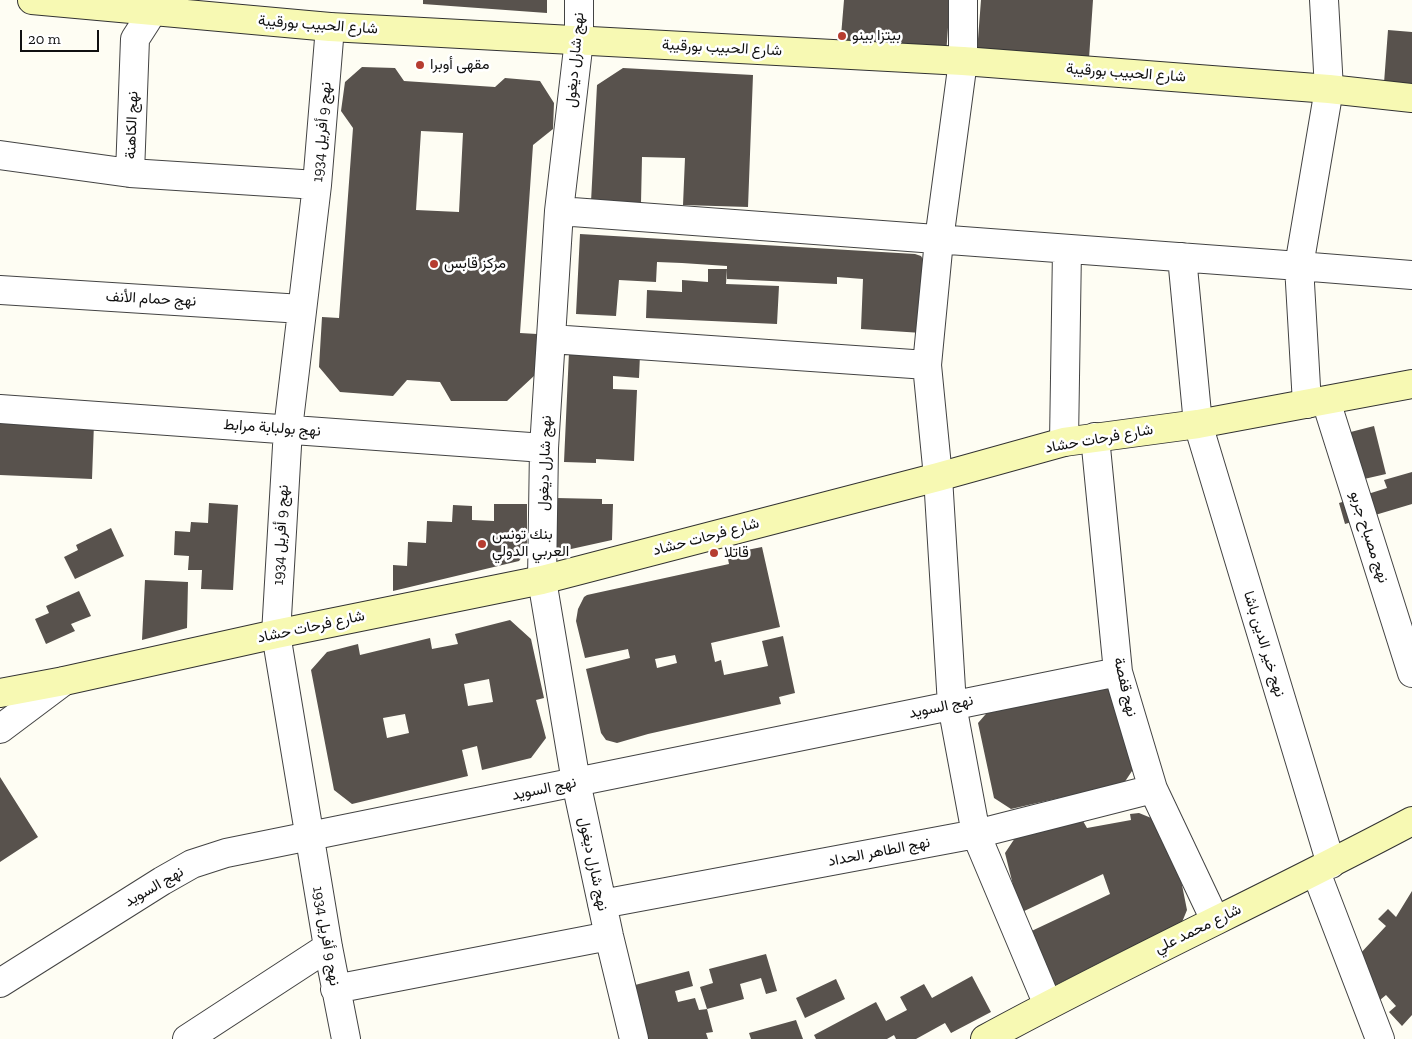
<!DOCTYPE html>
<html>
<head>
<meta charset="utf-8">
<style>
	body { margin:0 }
	#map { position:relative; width:1412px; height:1039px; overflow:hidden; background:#fefdf3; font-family:"Zilla Slab",serif }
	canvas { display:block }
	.scale { position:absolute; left:20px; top:30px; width:79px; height:22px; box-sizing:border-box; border:2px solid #101010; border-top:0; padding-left:6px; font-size:15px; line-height:18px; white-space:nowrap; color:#101010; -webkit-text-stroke:4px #fff; paint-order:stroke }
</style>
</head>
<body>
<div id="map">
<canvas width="1412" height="1039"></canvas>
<div class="scale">20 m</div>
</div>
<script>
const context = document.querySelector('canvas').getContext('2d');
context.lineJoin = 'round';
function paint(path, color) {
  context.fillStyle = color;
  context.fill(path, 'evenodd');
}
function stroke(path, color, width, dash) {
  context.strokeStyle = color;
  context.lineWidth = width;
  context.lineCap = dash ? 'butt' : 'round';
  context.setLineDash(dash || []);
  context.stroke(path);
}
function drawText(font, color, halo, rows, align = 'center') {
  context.font = font + ' "Zilla Slab",Vazirmatn,serif';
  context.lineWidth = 5;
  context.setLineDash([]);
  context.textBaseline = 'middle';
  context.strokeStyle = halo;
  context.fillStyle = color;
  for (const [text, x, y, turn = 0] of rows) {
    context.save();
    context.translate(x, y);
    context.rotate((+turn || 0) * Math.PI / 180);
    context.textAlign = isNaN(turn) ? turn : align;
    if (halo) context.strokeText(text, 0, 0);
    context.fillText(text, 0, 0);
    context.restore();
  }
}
paint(new Path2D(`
	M423 0H547V13L423 4Z
	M844 0H950L945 69 839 60Z
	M981 0H1093L1088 73 976 65Z
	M1388 30 1412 32V85L1384 83Z
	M362 67 395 68 404 81 495 87 505 78 540 81 554 103 553 129 533 145 520 333 537 334 535 375 507 401H451L440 382 407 380 393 396 340 392 319 367 322 317 339 318 353 128 341 111 345 82ZM421 131 463 133 459 212 416 210Z
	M623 68 753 75 748 207 683 205 685 158 642 157 641 203 591 202 597 85Z
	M580 234 915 254 921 256 924 261 922 333 861 329 863 279 837 277V284L727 279V266L682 263 657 262 656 282 619 280 616 316 576 314Z
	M708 269H727L726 284 779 286 777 324 646 318 647 290 682 292V280L708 282Z
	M569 352 640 355 639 378 613 376V389L637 390 634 461 596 459V463L564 462Z
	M0 418 94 423 92 479 0 475Z
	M1374 426 1386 474 1351 482 1339 435Z
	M1412 472V504L1345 524 1339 503 1387 488 1384 480Z
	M556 498 602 499V504H613L612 540 553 553Z
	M209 503 238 505 233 590 201 589 202 570H188L189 556 174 555 175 531 190 532 191 522 208 523Z
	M494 504H527V550L519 561 393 591V565L407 566 408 542 426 543 427 521 452 522 453 505 472 506V520L494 521Z
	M111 528 124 556 75 579 64 557 78 550 76 545Z
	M762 547 780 627 711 643 715 662 721 660 724 675 768 666 762 641 783 636 795 693 779 697 781 704 648 734 617 743 606 740 601 733 586 669 630 658 628 649 585 658 576 621 578 609 584 597 587 595 729 564 727 554ZM675 655 677 663 657 668 655 659Z
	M145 580 188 582 187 628 142 640Z
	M79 591 91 616 71 624 75 631 46 644 35 619 49 613 46 606Z
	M510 620 531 639 544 698 536 700 546 738 531 758 482 770 477 746 462 750 468 776 352 804 334 790 311 670 327 652 358 644 360 655 430 638 432 649 458 644 455 634ZM489 679 493 702 468 706 464 684ZM405 714 409 733 387 738 383 718Z
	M1097 682 1116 694 1136 765 1124 783 1011 809 994 798 978 723 992 707Z
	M0 777 38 837 0 862Z
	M1139 813 1161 822 1180 875 1187 910 1180 927 1125 950 1050 988 1021 936 1110 894 1103 874 1020 913 1005 853 1019 832 1083 821 1087 828 1131 820 1130 814Z
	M1412 891V1015L1402 1026 1389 1012 1396 1006 1386 995 1380 1000 1358 956 1386 926 1378 919 1388 909 1396 917Z
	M766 954 777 991 766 994 761 978 740 984 744 999 707 1009 700 987 713 983 709 969Z
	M689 971 693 986 675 991 678 1002 695 998 699 1010 707 1009 713 1032 706 1033 708 1039H648L635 985Z
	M972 976 991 1012 951 1033 945 1023 916 1039H896L894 1035 887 1039H816L814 1035 876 1002 886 1021 907 1010 900 997 924 984 932 998Z
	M836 979 845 999 805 1018 796 998Z
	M796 1020 803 1039H751L749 1033Z`), '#58524d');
const street = new Path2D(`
	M579 0V40L559 211 544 448 542 580 576 782 609 936 634 1039
	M963 0V61L939 240 927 365 938 477 952 705 976 834 1048 1005
	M330 27 317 185 288 429 276 634 328 947 346 1039
	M0 155 130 173 317 185
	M130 173 135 39 153 11V0
	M559 211 1299 266 1412 275
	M1182 257 1198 424 1331 864
	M0 290 302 309
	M551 339 927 365
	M1326 401 1412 673
	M1307 404 1299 266 1329 89 1324 0
	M0 409 544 448
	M1095 437 1118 672 1153 789 1215 920
	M1064 442 1067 249
	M0 729 64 681
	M1316 872 1380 1039
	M602 904 976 834 1153 789
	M0 983 162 881 192 864 226 853 1118 672
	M335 989 609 936
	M187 1039 328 947`);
const secondary = new Path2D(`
	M32 0 330 27 963 61 1329 89 1412 98
	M0 693 64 681 276 634 542 580 938 477 1064 442 1198 424 1412 384
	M985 1039C1126 962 1271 896 1412 821`);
stroke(street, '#434343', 30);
stroke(secondary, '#323232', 30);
stroke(street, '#fff', 28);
stroke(secondary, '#f7f9b3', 28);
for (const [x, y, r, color] of [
	[842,36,5,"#b63d31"],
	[420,65,5,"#b63d31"],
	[434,264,5,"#b63d31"],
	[482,544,5,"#b63d31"],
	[714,553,5,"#b63d31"]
]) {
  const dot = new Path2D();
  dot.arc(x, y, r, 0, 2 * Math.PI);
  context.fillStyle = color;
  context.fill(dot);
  stroke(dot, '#fff', 2);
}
drawText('15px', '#101010', '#fff', [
	["شارع الحبيب بورقيبة",318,25,4],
	["شارع الحبيب بورقيبة",722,48,3],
	["نهج شارل ديغول",575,60,-85],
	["شارع الحبيب بورقيبة",1126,73,4],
	["نهج الكاهنة",132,125,-88],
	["نهج 9 أفريل 1934",322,132,-85],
	["نهج حمام الأنف",151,299,3],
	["نهج بولبابة مرابط",272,428,4],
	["شارع فرحات حشاد",1099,439,-10],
	["نهج شارل ديغول",545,463,-88],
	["نهج 9 أفريل 1934",281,535,-87],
	["شارع فرحات حشاد",706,537,-15],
	["نهج مصباح جربو",1369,537,72],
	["شارع فرحات حشاد",311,627,-12],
	["نهج خير الدين باشا",1264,644,73],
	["نهج قفصة",1125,687,77],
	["نهج السويد",941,707,-12],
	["نهج السويد",544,789,-12],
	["نهج الطاهر الحداد",879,852,-11],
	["نهج شارل ديغول",593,864,78],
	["نهج السويد",154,887,-30],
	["شارع محمد علي",1198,929,-26],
	["نهج 9 أفريل 1934",326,936,80]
]);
drawText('15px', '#101010', '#fff', [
	["بيتزا بينو",852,36],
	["مقهى أوبرا",430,65],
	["مركز قابس",444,264],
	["بنك تونس",492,535],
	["العربي الدولي",492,552],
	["قاتلا",724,553]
], 'left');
</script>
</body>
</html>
